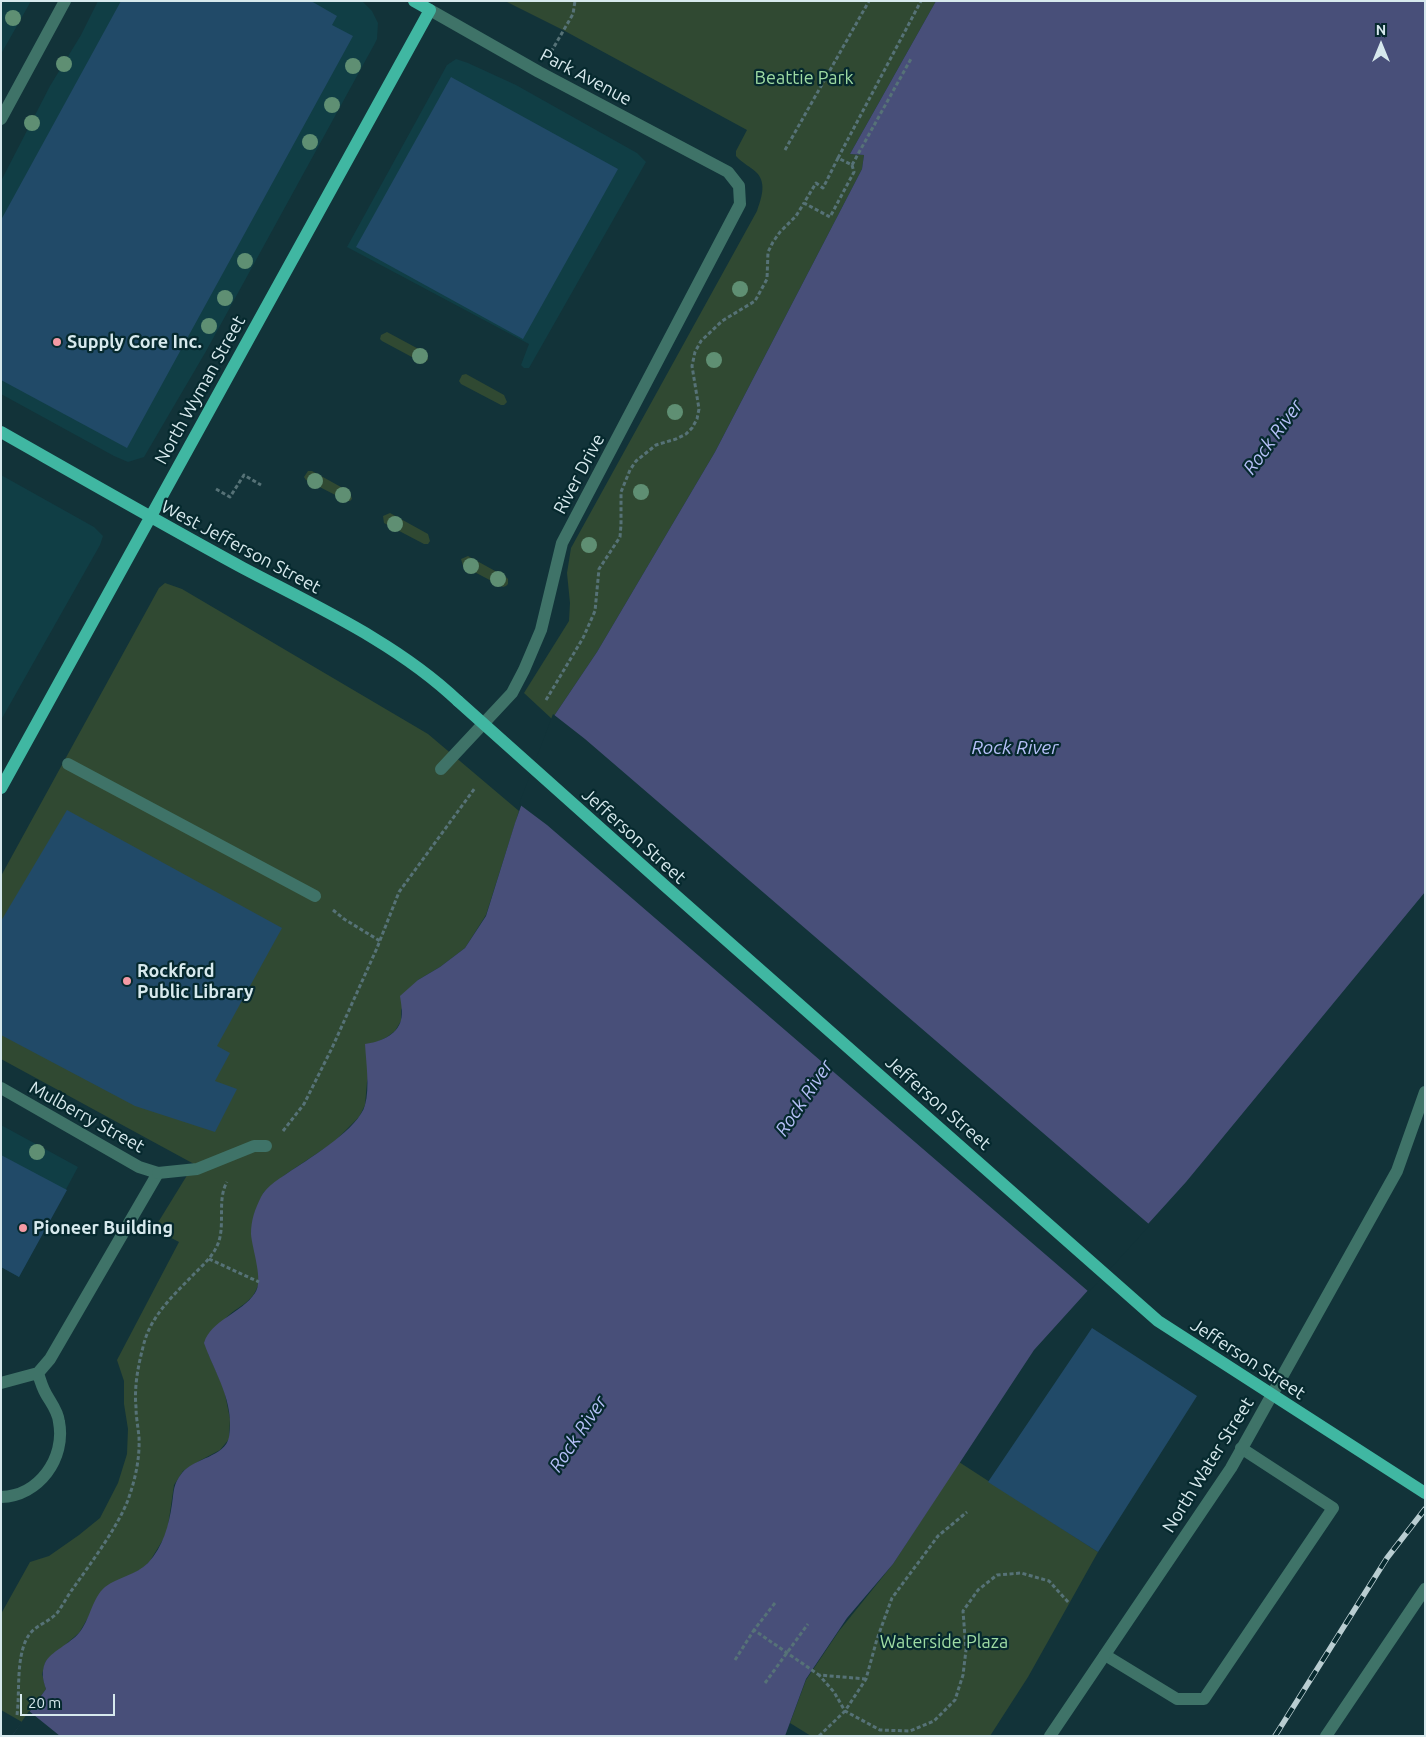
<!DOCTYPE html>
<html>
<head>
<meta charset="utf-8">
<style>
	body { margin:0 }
	#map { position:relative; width:1426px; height:1737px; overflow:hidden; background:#123339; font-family:Ubuntu,sans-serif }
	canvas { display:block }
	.frame { position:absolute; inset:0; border:2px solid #d7e9ed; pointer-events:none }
	.north { position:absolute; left:1356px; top:20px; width:50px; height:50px; -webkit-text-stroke:4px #06292e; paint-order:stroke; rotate:0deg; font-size:14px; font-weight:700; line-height:20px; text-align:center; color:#d7e9ed }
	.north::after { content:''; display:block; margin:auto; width:18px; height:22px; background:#d7e9ed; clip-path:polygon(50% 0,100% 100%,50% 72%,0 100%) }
	.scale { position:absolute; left:20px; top:1694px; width:95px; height:22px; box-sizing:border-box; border:2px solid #d7e9ed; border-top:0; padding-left:6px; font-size:15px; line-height:18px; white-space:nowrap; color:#d7e9ed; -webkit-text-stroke:4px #06292e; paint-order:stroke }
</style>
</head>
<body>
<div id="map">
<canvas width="1426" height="1737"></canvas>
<div class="frame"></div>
<div class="north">N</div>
<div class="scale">20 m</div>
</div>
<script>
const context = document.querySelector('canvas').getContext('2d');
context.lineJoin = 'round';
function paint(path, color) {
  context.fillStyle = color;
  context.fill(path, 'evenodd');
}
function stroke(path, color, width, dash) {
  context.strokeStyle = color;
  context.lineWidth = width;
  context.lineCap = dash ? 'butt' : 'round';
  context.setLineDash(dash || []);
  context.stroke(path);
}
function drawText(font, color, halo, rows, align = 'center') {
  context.font = font + ' Ubuntu,sans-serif';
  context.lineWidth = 4.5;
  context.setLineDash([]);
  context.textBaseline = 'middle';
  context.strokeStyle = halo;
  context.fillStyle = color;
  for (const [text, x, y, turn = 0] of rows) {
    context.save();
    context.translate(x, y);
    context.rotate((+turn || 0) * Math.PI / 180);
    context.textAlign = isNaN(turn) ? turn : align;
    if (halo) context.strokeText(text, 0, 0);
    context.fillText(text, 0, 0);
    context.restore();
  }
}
paint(new Path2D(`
	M1 1H31L1 54Z
	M98 1H362L372 11 378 23 377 39 374 45 205 353 144 457 128 462 114 456 1 394V181L50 86 81 35Z
	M456 59 468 63 516 85 637 153 646 162 529 368H524L521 365 529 344 347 247 447 65Z
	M1 475 94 527 103 536 100 545 1 720Z
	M1 1125 78 1167 19 1277 1 1267Z`), '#103e45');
paint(new Path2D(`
	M505 1H936L850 154 864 155 862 169 715 452 597 652 552 719 524 693 569 621 570 603 567 573 571 548 757 211C761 199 767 184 757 173 751 167 742 163 736 156V151L747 130 563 30Z
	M387 332 426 353 428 360 423 363 382 341 380 339 381 335Z
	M466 374 504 395 507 402 504 405H501L461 384 459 381 462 375Z
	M308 471H312L350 492 352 499 350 501H347L306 480 304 477Z
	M390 513 428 534 430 541 428 544H424L384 523 383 516Z
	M468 556 506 577 508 579V584L506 586 503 587 463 566 461 559Z
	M165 583 182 589 428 734 519 811 486 915 465 948 440 967 418 980 401 1010V1021L395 1031 387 1037 375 1043 367 1082 365 1105 359 1117 334 1142 286 1174 263 1193 259 1282C253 1304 240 1304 226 1318 218 1327 213 1342 208 1353L224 1389 230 1419 229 1439 220 1450 201 1460 183 1471 174 1485 167 1533 150 1561 142 1569 127 1577 93 1609 79 1633 46 1661 42 1674 46 1689 22 1722 1 1710V1614L30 1562 49 1556 79 1535 100 1518 118 1483 127 1454 128 1429 124 1404V1381L117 1360 179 1242 154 1229 194 1164 1 1059V876L159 588Z
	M959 1462 1098 1552 1028 1677 990 1736H811L790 1723 806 1680 839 1631 893 1564Z`), '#304932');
paint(new Path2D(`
	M936 1H1425V892L1186 1182 1034 1350 893 1564 847 1618 806 1679 785 1736H12L46 1689C43 1680 41 1673 45 1663 50 1652 71 1643 79 1633 90 1620 92 1598 105 1587 118 1577 136 1575 148 1563 163 1547 169 1525 172 1504 174 1491 173 1484 182 1473 194 1458 225 1457 229 1437 235 1402 215 1374 204 1343 211 1320 242 1313 255 1293 264 1281 252 1249 251 1234 251 1220 255 1209 261 1197 266 1186 282 1177 292 1170 312 1157 359 1128 365 1105 370 1088 366 1062 365 1044 379 1042 397 1036 401 1020 403 1013 401 1003 400 996L418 980 440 967 465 948 486 916 515 823 552 719 597 652 715 452 862 169 864 155 850 154Z`), '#484f79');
paint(new Path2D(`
	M553 714 585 739 1150 1225 1089 1292 547 825 519 804Z
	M29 1711 60 1736H12Z`), '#123339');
paint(new Path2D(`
	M121 1H311L337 16 332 25 353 36 127 448 1 380V220Z
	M451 77 618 169 523 339 356 247Z
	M67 810 282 928 217 1046 230 1053 215 1081 237 1089 215 1132 135 1106 1 1035V921Z
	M1 1155 67 1190 19 1277 1 1267Z
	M1092 1328 1197 1396 1098 1552 988 1482Z`), '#214a68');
stroke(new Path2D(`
	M551 52 573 14 575 1
	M785 150 869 1
	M838 158 921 1
	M852 165 854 172 830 217 804 203 816 183 823 188 838 158 852 165 912 57
	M216 489 230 497 244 475 261 485
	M546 700 583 638 595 611 599 569 620 537 621 525V492L630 470 636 461 656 445 676 439 686 434 692 428 697 419 699 409 692 366 695 352 701 341 722 321 755 301 767 279 768 252 773 242 780 232 796 216 804 203
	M333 910 344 919 380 941
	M283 1131 304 1104 332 1048 377 948 399 892 475 788
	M209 1259 259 1282
	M775 1603 754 1630 819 1675
	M735 1660 754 1630
	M866 1679 819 1675 834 1692 845 1711 880 1730 910 1731 934 1721 955 1700 963 1675 966 1650 963 1611 978 1590 997 1575 1021 1573 1049 1581 1069 1603
	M765 1683 808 1624
	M17 1715C20 1691 16 1662 26 1640 33 1625 47 1624 57 1613 63 1605 68 1595 74 1587 91 1563 117 1528 128 1500 135 1480 140 1459 139 1437 138 1427 136 1417 136 1407 134 1388 138 1366 143 1347 150 1316 173 1296 194 1274 202 1266 211 1258 216 1248 227 1228 216 1201 227 1182
	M819 1736 845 1711 866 1679 877 1639 892 1598 938 1536 967 1512`), '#567277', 3, [4, 2.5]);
stroke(new Path2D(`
	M430 10 539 72 728 172 739 186 740 204 562 543 541 630 524 670 512 693 441 769
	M1 1088 139 1167 158 1173 50 1359 38 1373 1 1383
	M1 1497C39 1496 66 1458 59 1422 58 1411 51 1403 46 1394 42 1387 40 1380 38 1373
	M1105 1655 1177 1699H1204L1333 1508 1241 1448
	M1326 1736 1425 1589`), '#3f7368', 12);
stroke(new Path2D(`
	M68 764 315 896
	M158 1173 197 1169 254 1146H266`), '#3f7368', 12);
stroke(new Path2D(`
	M1050 1736 1231 1468 1397 1171 1425 1092`), '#3f7368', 12);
stroke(new Path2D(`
	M1 119 65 1`), '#3f7368', 12);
stroke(new Path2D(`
	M1 432C82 478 162 524 243 568 317 607 397 643 458 701
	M1 788 430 10 414 1`), '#40b7a2', 12);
const rail = new Path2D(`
	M1275 1736 1387 1558 1425 1509`);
stroke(rail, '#b9cdd1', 5.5);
stroke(rail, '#06292e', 4, [11]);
stroke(new Path2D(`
	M458 701 664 885 1158 1321 1425 1493`), '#40b7a2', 12);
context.fillStyle = '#5f8f73';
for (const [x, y] of [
	[13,18],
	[64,64],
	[353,66],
	[332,105],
	[32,123],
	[310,142],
	[245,261],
	[740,289],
	[225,298],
	[209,326],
	[420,356],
	[714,360],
	[675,412],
	[315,481],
	[641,492],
	[343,495],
	[395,524],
	[589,545],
	[471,566],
	[498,579],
	[37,1152]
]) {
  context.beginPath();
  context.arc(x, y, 8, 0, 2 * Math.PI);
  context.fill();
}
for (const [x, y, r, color] of [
	[57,342,5,"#f49aa4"],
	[127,981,5,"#f49aa4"],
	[23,1228,5,"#f49aa4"]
]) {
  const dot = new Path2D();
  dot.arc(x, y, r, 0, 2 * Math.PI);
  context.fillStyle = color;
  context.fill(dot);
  stroke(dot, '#06292e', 2);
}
drawText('18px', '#d7e9ed', '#06292e', [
	["Park Avenue",586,77,28],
	["North Wyman Street",200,390,-61],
	["River Drive",579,474,-62],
	["West Jefferson Street",241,547,28],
	["Jefferson Street",634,836,42],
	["Jefferson Street",938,1103,41],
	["Mulberry Street",87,1117,29],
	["Jefferson Street",1248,1359,33],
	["North Water Street",1208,1465,-58]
]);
drawText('18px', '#9edba3', '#06292e', [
	["Beattie Park",804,78],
	["Waterside Plaza",944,1642]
]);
drawText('bold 18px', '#d7e9ed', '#06292e', [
	["Supply Core Inc.",67,342],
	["Rockford",137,971],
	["Public Library",137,992],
	["Pioneer Building",33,1228]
], 'left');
drawText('italic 19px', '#b6c0f8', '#06292e', [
	["Rock River",1273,437,-54],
	["Rock River",1015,748],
	["Rock River",804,1098,-56],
	["Rock River",578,1434,-56]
]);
</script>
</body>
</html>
